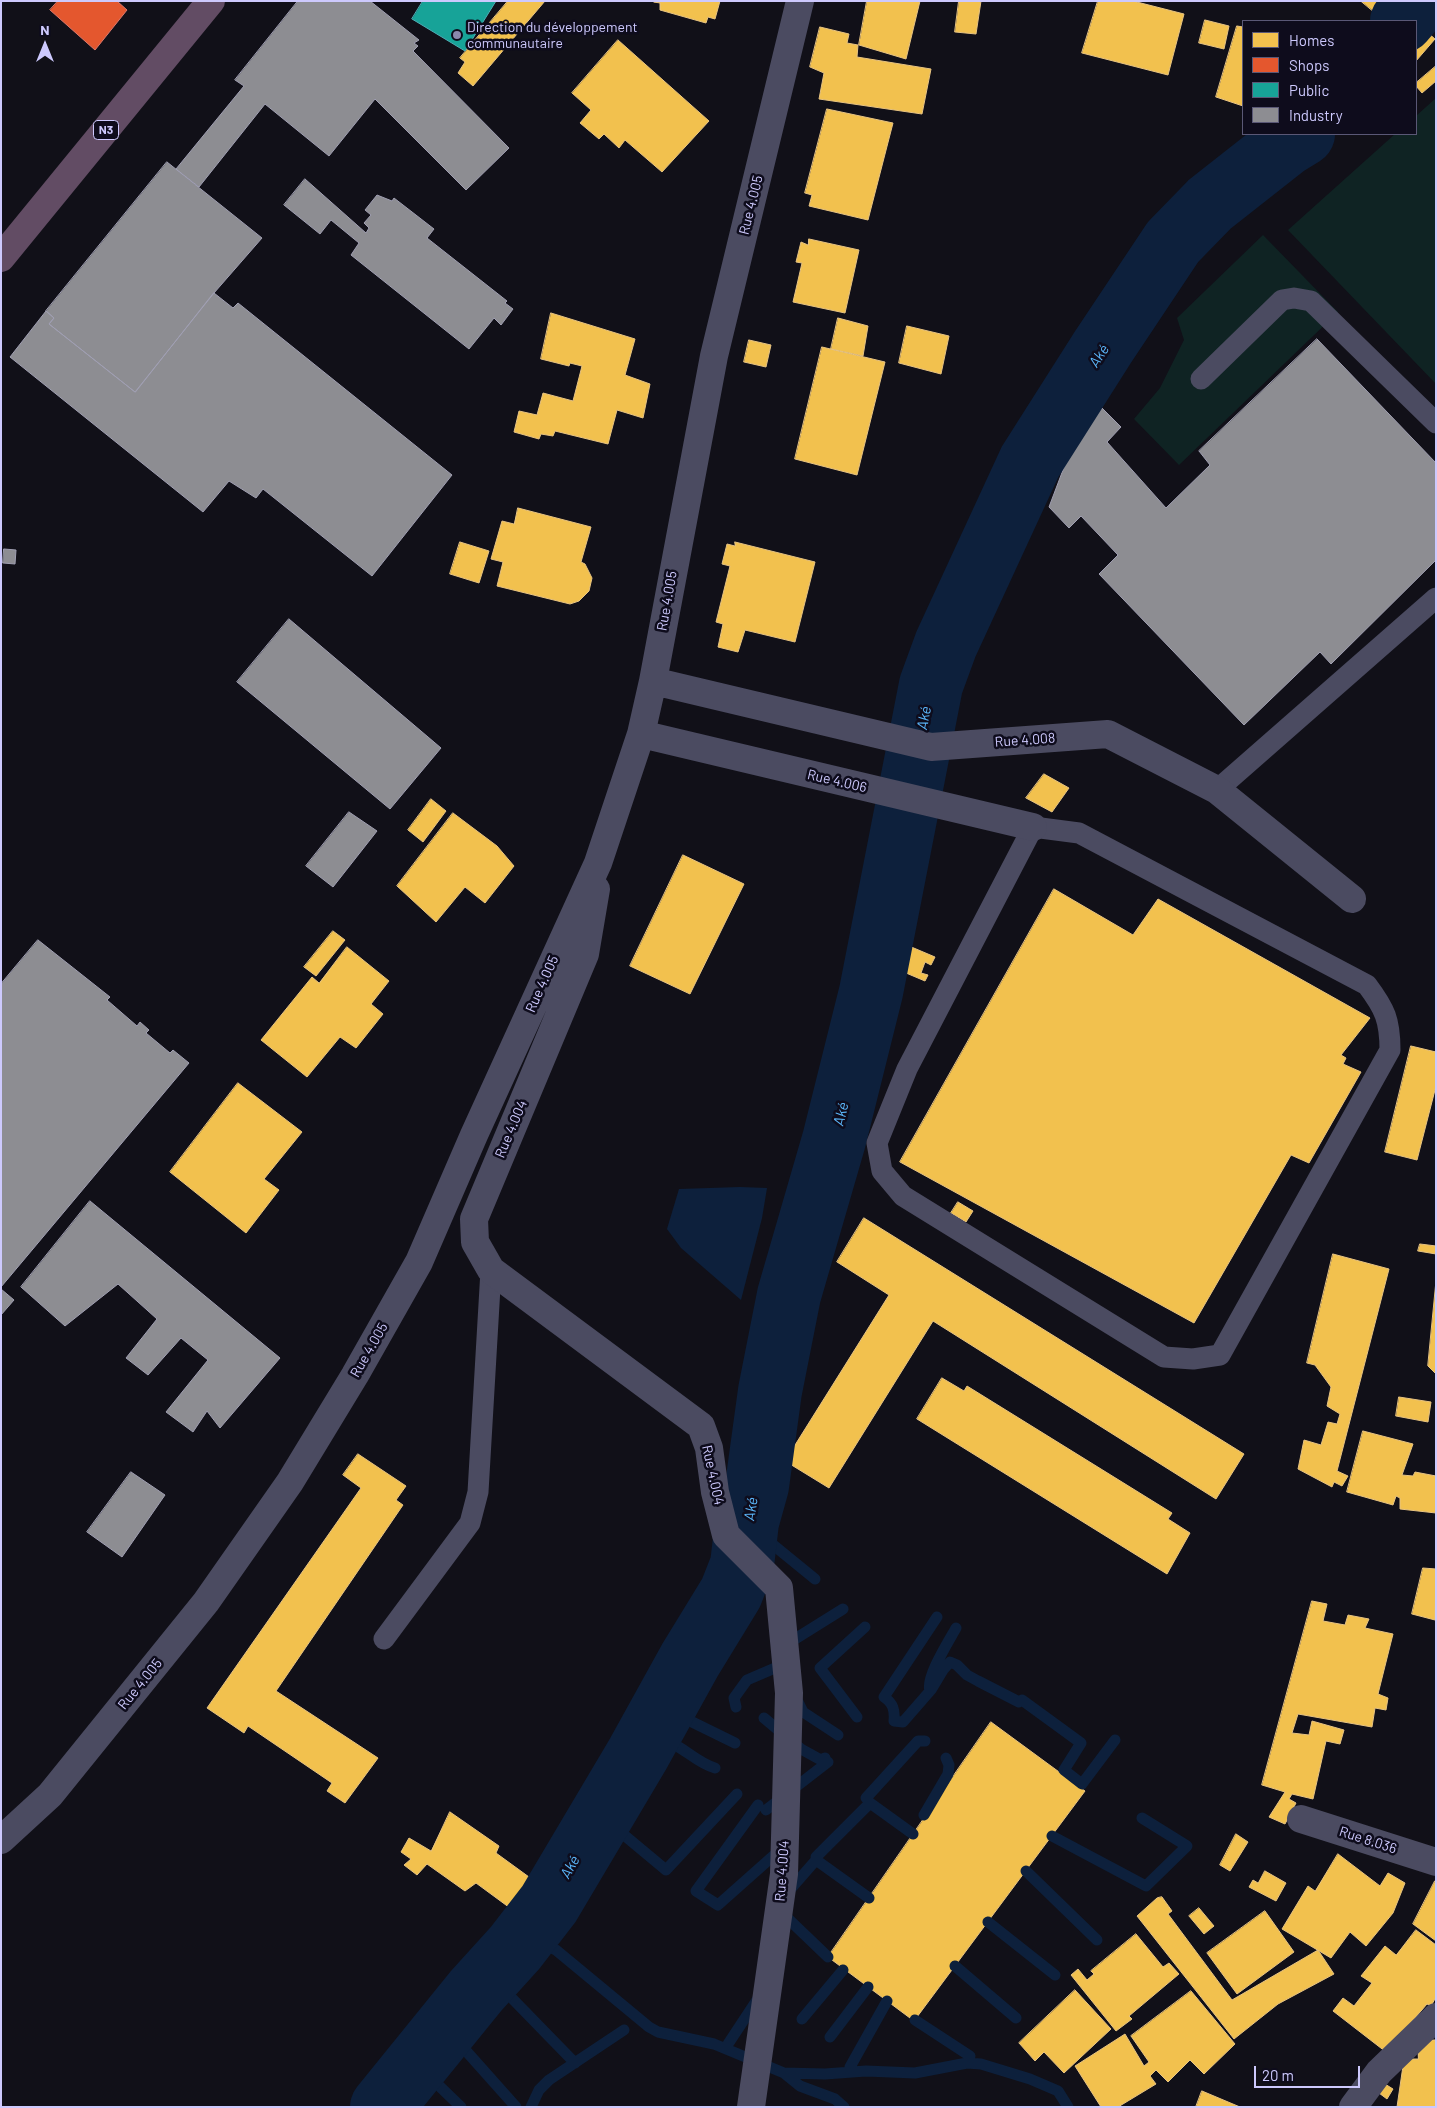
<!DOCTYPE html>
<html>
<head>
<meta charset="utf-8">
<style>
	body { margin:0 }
	#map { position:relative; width:1437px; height:2108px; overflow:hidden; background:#111018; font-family:Barlow,sans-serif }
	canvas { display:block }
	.frame { position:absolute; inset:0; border:2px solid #cdc9fd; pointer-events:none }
	.legend { position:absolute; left:1242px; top:20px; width:175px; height:115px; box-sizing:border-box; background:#0e0c1c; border:1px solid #5a5876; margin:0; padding:6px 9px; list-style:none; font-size:15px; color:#cdc9fd }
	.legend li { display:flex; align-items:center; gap:10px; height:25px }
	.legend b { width:25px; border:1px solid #5a5876 }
	.north { position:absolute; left:20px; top:20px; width:50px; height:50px; -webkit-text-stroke:4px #0e0c1c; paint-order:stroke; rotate:0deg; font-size:14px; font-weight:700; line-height:20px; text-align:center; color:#cdc9fd }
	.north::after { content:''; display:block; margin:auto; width:18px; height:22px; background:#cdc9fd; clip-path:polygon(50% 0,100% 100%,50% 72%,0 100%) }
	.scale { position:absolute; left:1254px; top:2066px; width:106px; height:22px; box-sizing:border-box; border:2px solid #cdc9fd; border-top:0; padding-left:6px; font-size:15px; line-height:18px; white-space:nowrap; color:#cdc9fd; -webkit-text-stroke:4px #0e0c1c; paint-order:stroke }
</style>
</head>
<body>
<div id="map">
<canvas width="1437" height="2108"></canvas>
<div class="frame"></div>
<ul class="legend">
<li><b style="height:14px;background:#f2c14e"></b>Homes</li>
<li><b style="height:14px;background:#e4572e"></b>Shops</li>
<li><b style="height:14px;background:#17a398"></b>Public</li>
<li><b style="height:14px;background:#8d8d92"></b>Industry</li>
</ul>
<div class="north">N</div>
<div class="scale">20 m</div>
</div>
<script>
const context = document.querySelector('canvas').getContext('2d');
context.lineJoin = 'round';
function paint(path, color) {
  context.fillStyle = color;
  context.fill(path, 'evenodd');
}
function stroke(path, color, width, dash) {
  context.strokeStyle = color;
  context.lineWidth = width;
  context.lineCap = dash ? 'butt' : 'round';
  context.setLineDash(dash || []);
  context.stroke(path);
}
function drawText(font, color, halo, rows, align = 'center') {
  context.font = font + ' Barlow,sans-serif';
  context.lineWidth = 5;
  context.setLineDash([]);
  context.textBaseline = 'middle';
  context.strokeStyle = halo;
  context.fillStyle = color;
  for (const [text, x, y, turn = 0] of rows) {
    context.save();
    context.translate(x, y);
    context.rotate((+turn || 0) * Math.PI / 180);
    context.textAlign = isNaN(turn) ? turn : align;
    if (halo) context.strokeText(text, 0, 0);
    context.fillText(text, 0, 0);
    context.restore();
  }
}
paint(new Path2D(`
	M1436 98V384L1288 230 1395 134H1416V116Z
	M1263 235 1338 312 1179 465 1134 419 1160 388 1184 340 1177 318Z`), '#0f2323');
paint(new Path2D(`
	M740 1187 767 1188 762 1218 741 1300 681 1248 667 1229 679 1189Z`), '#0d203c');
const homes = new Path2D(`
	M508 1H545L473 86 458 73 465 62 460 58Z
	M720 1 715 19 708 17 706 23 660 10V3L654 2Z
	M867 1H920L906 59 859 45Z
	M959 1H981L976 34 955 32Z
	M1098 1H1133L1184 14 1168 75 1082 53Z
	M1361 1H1380L1372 10Z
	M1205 20 1229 26 1224 49 1199 43Z
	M1237 26 1243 27V106L1216 97Z
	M820 27 849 34 847 43 858 45 857 57 931 69 922 114 819 99 824 73 810 67Z
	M1427 32 1435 39 1416 61V44Z
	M618 40 709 121 662 172 625 140 619 148 604 134 599 139 580 123 591 110 572 93Z
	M1436 66V81L1422 93 1416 86V83Z
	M827 109 893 123 868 220 809 206 812 195 805 193Z
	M809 239 859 250 845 313 793 302 802 263 796 262 801 242 808 245Z
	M551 313 635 339 625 375 650 384 643 418 617 410 608 444 555 431 553 436 541 434 539 439 514 432 519 411 537 415 543 393 573 401 582 366 570 363 569 366 541 359Z
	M838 318 868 326 863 356 831 349Z
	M907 326 949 336 941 374 899 363Z
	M749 340 771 345 766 367 744 362Z
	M822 347 885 362 857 475 795 459Z
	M518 508 591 527 581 562 585 564 592 578 589 591 579 601 570 604 497 586 503 562 491 559 502 521 514 524Z
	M460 542 489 551 479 583 450 574Z
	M735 542 815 562 795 642 745 630 738 652 718 647 723 624 716 622 730 566 722 564 727 544 735 546Z
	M1044 774 1069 788 1052 812 1026 798Z
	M431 799 446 811 423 842 408 830Z
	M453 813 497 846 514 866 485 903 465 887 436 922 397 886Z
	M683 855 744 884 690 994 630 966Z
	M1054 889 1133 935 1158 899 1370 1018 1341 1055 1346 1058 1343 1064 1361 1072 1309 1163 1291 1155 1194 1323 900 1162Z
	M333 931 345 940 316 976 304 967Z
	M909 946 935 957 931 965 925 962 921 973 928 975 925 981 899 970Z
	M347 947 389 981 371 1004 383 1014 356 1048 340 1037 307 1077 261 1040 312 977 319 983Z
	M1411 1046 1436 1052V1086L1417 1160 1385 1152Z
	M238 1083 302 1132 264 1179 279 1190 246 1233 170 1172Z
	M958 1202 973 1211 966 1222 951 1213Z
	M864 1218 1244 1454 1216 1499 933 1321 829 1488 785 1461 889 1295 837 1262Z
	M1420 1244 1436 1246V1254L1418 1251Z
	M1333 1254 1389 1269 1337 1471 1348 1476 1342 1486 1334 1482 1332 1487 1298 1469 1304 1440 1321 1445 1328 1422 1337 1424 1340 1414 1327 1406 1331 1387 1315 1365 1307 1363Z
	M1436 1281V1374L1428 1366Z
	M942 1378 964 1391 967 1386 1172 1513 1168 1519 1190 1533 1167 1574 917 1419Z
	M1399 1397 1431 1402 1428 1422 1396 1416Z
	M1363 1431 1413 1444 1402 1475 1413 1476 1415 1472 1436 1476V1513L1400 1509V1498L1396 1496 1393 1505 1347 1492Z
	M358 1454 406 1486 396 1500 403 1505 276 1691 378 1758 345 1803 327 1791 332 1783 248 1726 244 1733 207 1708 361 1488 343 1475Z
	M1423 1568 1436 1569 1435 1620 1412 1614Z
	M1312 1601 1327 1604 1323 1621 1345 1625 1348 1615 1369 1619 1365 1628 1393 1634 1378 1694 1388 1698 1386 1710 1375 1708 1372 1727 1298 1714 1292 1733 1309 1735 1312 1721 1344 1730 1340 1744 1326 1741 1313 1799 1292 1794 1289 1799 1296 1803 1285 1824 1269 1817 1285 1792 1262 1785Z
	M991 1722 1085 1791 914 2021 828 1957Z
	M450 1812 499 1846 496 1853 529 1877 510 1908 476 1883 465 1891 427 1864 417 1875 404 1865 411 1859 401 1852 409 1838 431 1851Z
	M1236 1834 1248 1842 1230 1871 1220 1865Z
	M1338 1854 1380 1886 1388 1873 1405 1883 1393 1913 1366 1946 1350 1932 1331 1958 1282 1929 1308 1886 1315 1891Z
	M1265 1871 1286 1883 1276 1901 1249 1887 1253 1880 1258 1883Z
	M1435 1881H1436V1941L1413 1924Z
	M1162 1897 1172 1911 1168 1914 1232 2000 1318 1950 1334 1974 1278 2004 1234 2039 1137 1916 1157 1898Z
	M1199 1908 1214 1926 1204 1934 1189 1916Z
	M1265 1911 1294 1952 1237 1994 1207 1953Z
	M1416 1930 1436 1945V1997L1431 2006 1427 2004 1386 2052 1333 2011 1343 1998 1354 2006 1372 1983 1361 1976 1385 1946 1396 1955Z
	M1136 1934 1163 1967 1169 1963 1179 1974 1129 2016 1132 2019 1116 2031 1071 1975 1078 1969 1087 1980 1094 1974 1091 1971Z
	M1075 1990 1111 2029 1064 2073 1044 2052 1035 2061 1019 2043Z
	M1191 1991 1235 2044 1204 2074 1190 2060 1168 2082 1156 2070 1150 2076 1156 2084 1118 2107H1101L1075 2066 1125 2034 1144 2066 1149 2062 1131 2036Z
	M1418 2040H1436V2107H1397L1404 2059H1418Z
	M1385 2084 1393 2089 1387 2099 1379 2093Z
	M1202 2091 1240 2107H1196Z`);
paint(homes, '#f2c14e');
stroke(homes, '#e7c382', 1);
const shops = new Path2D(`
	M58 1H117L127 10 95 50 50 10Z`);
paint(shops, '#e4572e');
stroke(shops, '#dd796c', 1);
const public = new Path2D(`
	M423 1H496L465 51 412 19Z`);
paint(public, '#17a398');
stroke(public, '#4eaeb6', 1);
const industry = new Path2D(`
	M298 1H370L419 40 414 43 418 46 413 51 509 148 466 190 375 99 329 156 265 104 199 187 176 169 244 86 235 80Z
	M167 162 262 238 214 293 135 392 49 324 54 318 46 311Z
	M305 179 366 233 369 228 364 223 371 215 365 210 377 195 392 201 394 198 434 229 427 238 507 301 505 303 513 309 501 325 494 318 469 349 351 255 359 243 331 220 320 234 284 205Z
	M214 293 233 308 238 303 452 475 372 576 263 489 256 498 229 481 203 512 10 357 46 311 54 318 49 324 135 392Z
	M1317 339 1436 463V560L1331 664 1320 652 1244 725 1099 574 1118 555 1081 516 1069 528 1049 507 1083 417 1085 420 1098 404 1121 427 1107 442 1166 508 1210 465 1199 451Z
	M4 549 16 550 15 564 3 563Z
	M289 619 441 748 390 809 237 682Z
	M349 812 377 831 333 887 306 866Z
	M38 940 110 997 107 1000 137 1026 140 1022 149 1030 146 1033 170 1053 173 1050 189 1063 1 1287V984Z
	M90 1201 280 1358 220 1428 207 1411 193 1432 166 1412 208 1360 181 1338 148 1375 126 1358 157 1319 118 1284 65 1326 21 1287Z
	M1 1289 14 1300 1 1315Z
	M131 1472 165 1495 122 1557 87 1532Z`);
paint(industry, '#8d8d92');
stroke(industry, '#a09fb2', 1);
stroke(new Path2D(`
	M766 1539 815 1579
	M937 1617 884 1697C893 1703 895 1710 894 1721L903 1722 930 1691C925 1678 949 1641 956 1628
	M789 1629 795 1639 843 1609
	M931 1690 943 1670 950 1662 957 1665 967 1675 978 1681 1019 1702 1022 1700 1081 1743 1064 1770 1082 1784 1115 1740
	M796 1698 803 1712 838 1735
	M736 1707 734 1698 747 1680 775 1668
	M682 1717 735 1743
	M857 1717 820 1668 865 1627
	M764 1718 801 1749 821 1760 825 1758
	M667 1741C685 1748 697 1763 715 1768
	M866 1798 918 1741H925
	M758 1805 696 1891 718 1905 781 1849
	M766 1810 828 1762
	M924 1815 948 1774 949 1765 946 1758
	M618 1830 666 1870 737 1794
	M1052 1836 1146 1886 1187 1846 1142 1818
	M816 1857 870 1803 913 1834
	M1026 1871 1097 1940
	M788 1892 816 1860 869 1898
	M780 1911 828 1957
	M988 1922 1055 1975
	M529 1938 556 1950 649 2027 658 2032 714 2044 784 2073 825 2074 866 2071 915 2073 967 2063 981 2064 1030 2079 1058 2091 1068 2107
	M955 1966 1016 2018
	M501 1987 575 2063
	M802 2019 843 1970
	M915 2020 970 2056
	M830 2037 868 1987
	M459 2043 516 2107
	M728 2044 759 1997
	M850 2067 887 2001
	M784 2073 800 2086 835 2099 844 2107
	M432 2079 461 2107
	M411 2106 413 2107
	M531 2107 539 2090 549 2080 624 2030`), '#0d203c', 11);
stroke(new Path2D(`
	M1402 21 1419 1
	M382 2107 476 1991 515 1948 549 1904 638 1754 690 1660 731 1593 742 1565 747 1522 757 1486 770 1391 789 1295 834 1140 871 992 931 685 946 644 1030 462 1103 347 1173 242 1210 204 1285 145 1303 134`), '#0d203c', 64);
stroke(new Path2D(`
	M1201 379 1282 300 1294 298 1311 301 1436 423
	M1217 790 1436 598
	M1033 827 1079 833 1367 985C1385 1009 1390 1020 1390 1050L1220 1355 1193 1359 1164 1357 903 1196 882 1171 877 1143 907 1069Z
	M384 1639 470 1523 478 1492 491 1270`), '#4b4b61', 21);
stroke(new Path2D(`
	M653 681 931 747 1108 734 1217 790 1352 899
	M641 734 1033 827
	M596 889 585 954 474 1219 475 1242 491 1270 701 1426 709 1448 715 1492 726 1535 779 1588 789 1693 784 1874 751 2107
	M1301 1819 1436 1862
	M1 1840 50 1795 206 1602 290 1482 355 1375 419 1262 474 1135 598 863 641 734 653 681 714 356 800 1
	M1353 2107 1379 2072 1436 2017`), '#4b4b61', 28);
stroke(new Path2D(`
	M1 258 211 1`), '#624c64', 28);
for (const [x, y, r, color] of [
	[457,35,5,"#8b88ad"]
]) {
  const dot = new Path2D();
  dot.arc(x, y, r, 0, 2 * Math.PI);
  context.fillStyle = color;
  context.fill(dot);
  stroke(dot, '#0e0c1c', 2);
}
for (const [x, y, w] of [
	[106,130,25]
]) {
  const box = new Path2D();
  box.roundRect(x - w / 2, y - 9.5, w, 19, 4);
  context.fillStyle = '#0e0c1c';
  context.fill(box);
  stroke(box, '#cdc9fd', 1);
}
drawText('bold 12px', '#cdc9fd', null, [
	["N3",106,130]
]);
drawText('14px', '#cdc9fd', '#0e0c1c', [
	["Direction du développement",467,27],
	["communautaire",467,43]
], 'left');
drawText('14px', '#cdc9fd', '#0e0c1c', [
	["Rue 4.005",751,205,-76],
	["Rue 4.005",667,601,-80],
	["Rue 4.008",1025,740,-4],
	["Rue 4.006",837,781,13],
	["Rue 4.005",542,984,-66],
	["Rue 4.004",511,1129,-67],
	["Rue 4.005",369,1350,-60],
	["Rue 4.004",713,1475,78],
	["Rue 4.005",140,1684,-51],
	["Rue 8.036",1368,1840,18],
	["Rue 4.004",782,1871,-86]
]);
drawText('italic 15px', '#5bb6fa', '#0e0c1c', [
	["Aké",1099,356,-57],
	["Aké",924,718,-79],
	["Aké",841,1114,-76],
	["Aké",751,1509,-81],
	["Aké",570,1867,-60]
]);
</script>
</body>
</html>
